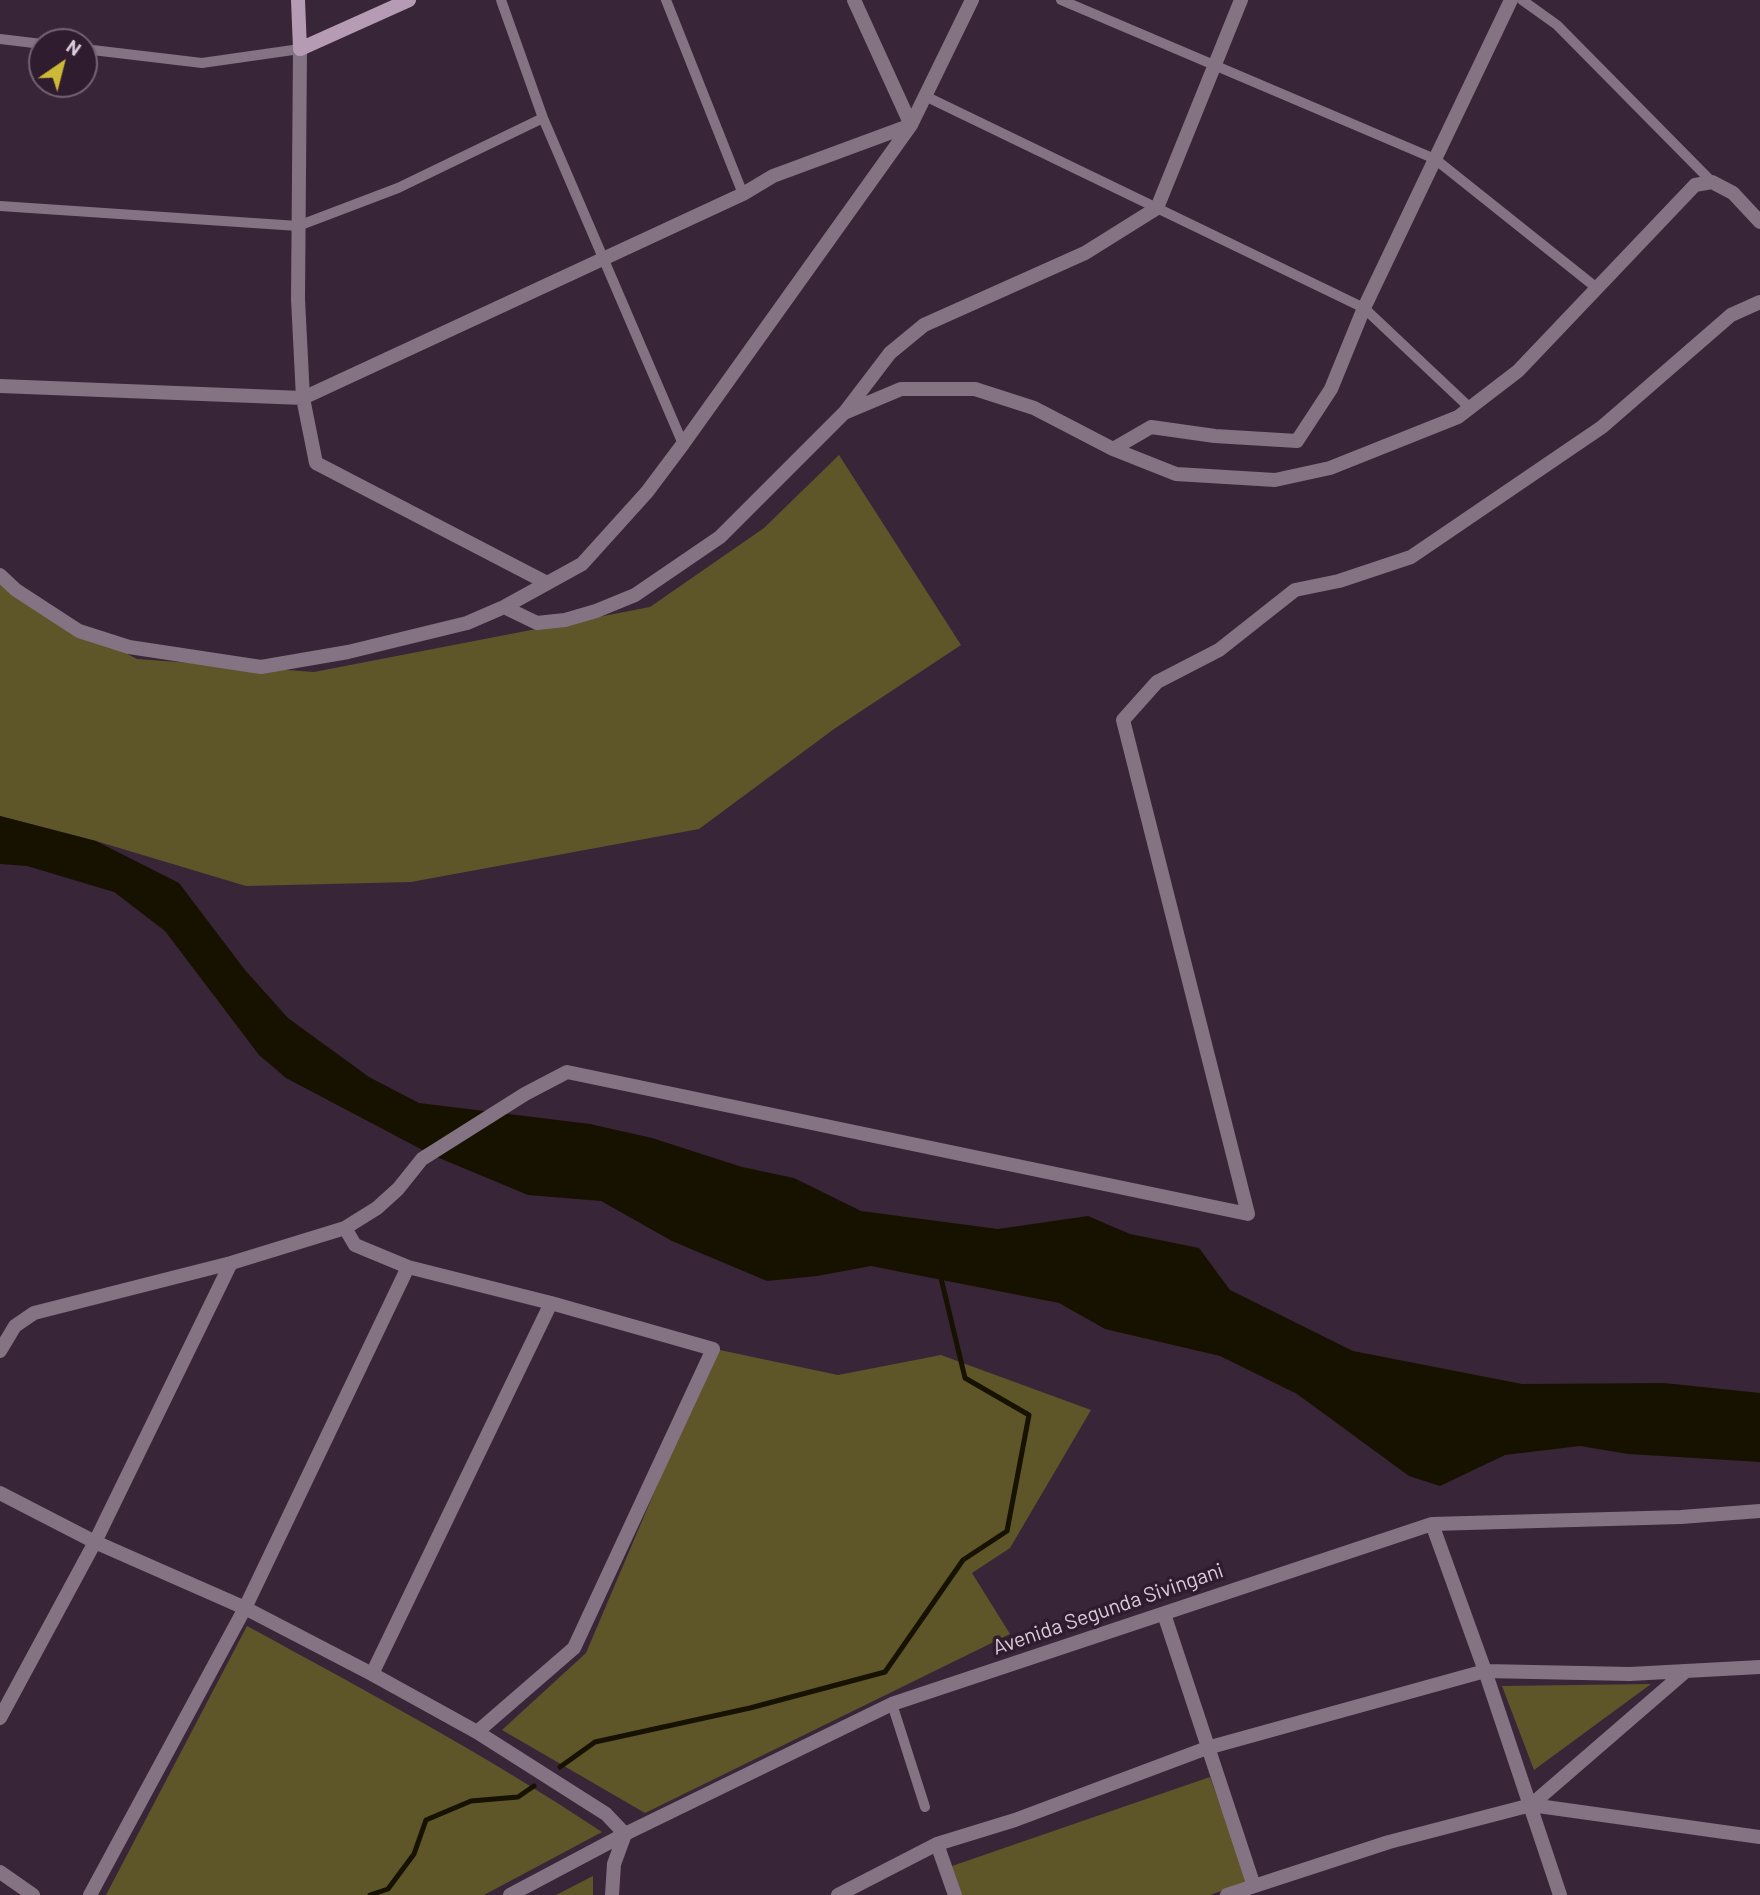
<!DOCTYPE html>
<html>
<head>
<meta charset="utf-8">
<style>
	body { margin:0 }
	#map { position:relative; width:1760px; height:1895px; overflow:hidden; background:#392538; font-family:Barlow,sans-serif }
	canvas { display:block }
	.north { position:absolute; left:28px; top:28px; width:70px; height:70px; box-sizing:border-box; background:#2f1c2e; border:2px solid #736372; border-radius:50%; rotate:35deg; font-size:19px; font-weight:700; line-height:28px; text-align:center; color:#dacdd9 }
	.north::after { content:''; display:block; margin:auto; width:24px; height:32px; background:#cdb938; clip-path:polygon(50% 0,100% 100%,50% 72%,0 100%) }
</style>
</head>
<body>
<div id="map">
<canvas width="1760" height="1895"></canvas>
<div class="north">N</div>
</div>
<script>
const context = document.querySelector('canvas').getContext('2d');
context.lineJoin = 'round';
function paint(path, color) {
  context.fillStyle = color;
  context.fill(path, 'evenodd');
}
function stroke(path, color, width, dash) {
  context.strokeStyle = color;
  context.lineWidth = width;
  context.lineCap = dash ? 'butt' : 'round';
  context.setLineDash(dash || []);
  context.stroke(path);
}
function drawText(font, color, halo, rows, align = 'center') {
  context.font = font + ' Barlow,sans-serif';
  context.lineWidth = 7;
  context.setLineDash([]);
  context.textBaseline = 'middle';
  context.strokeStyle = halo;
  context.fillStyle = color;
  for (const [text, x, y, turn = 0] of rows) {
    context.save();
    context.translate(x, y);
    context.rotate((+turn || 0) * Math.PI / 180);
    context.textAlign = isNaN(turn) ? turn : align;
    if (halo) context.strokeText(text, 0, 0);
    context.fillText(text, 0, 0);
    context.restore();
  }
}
paint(new Path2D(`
	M839 455 961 645 834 729 699 829 411 882 246 886 96 841 0 816V577L22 600 137 659 314 672 650 607 764 528Z
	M715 1349 838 1375 941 1355 1091 1410 1010 1548 972 1573 1010 1634 645 1813 502 1730 586 1653Z
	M247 1626C368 1692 488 1756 602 1832L484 1895H106Z
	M1651 1684 1534 1770 1502 1686Z
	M1210 1777 1247 1882 1210 1895H962L952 1866Z
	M593 1876V1895H556Z`), '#5e5629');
paint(new Path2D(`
	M0 816 96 841 179 883 245 970 288 1018 369 1077 419 1103 590 1124 652 1138 742 1167 794 1178 861 1211 998 1229 1088 1216 1130 1234 1199 1248 1230 1290 1353 1351 1522 1384 1664 1383 1760 1393V1462L1628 1454 1580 1446 1505 1455 1440 1486 1409 1476 1297 1394 1220 1356 1105 1329 1059 1303 871 1266 817 1276 767 1281 672 1241 601 1201 528 1195 432 1155 286 1078 259 1055 165 931 114 892 27 866 0 864Z`), '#171200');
stroke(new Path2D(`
	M560 1767 595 1742 750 1708 885 1672 963 1560 1007 1531 1029 1415 965 1378 940 1274
	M370 1895 388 1889 414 1854 426 1820 471 1801 518 1797 534 1786`), '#171200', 5);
stroke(new Path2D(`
	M501 0 543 118 683 444
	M666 0 743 194
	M1061 0 1435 159 1598 289
	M1522 0 1557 25 1712 182
	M0 39 42 44
	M84 49 202 63 300 49
	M925 96 1364 308 1470 408
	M0 206 298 226 398 188 543 118
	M892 1704 925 1807`), '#847383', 10);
stroke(new Path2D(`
	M300 49 298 299 303 398 316 463 547 583
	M0 386 303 398 743 194 773 176 911 125 854 0
	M845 412 890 353 924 325 1085 253 1157 208 1241 0
	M1113 449 1151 427 1215 436 1297 441 1331 389 1364 308 1511 0
	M0 575 16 590 79 631 129 647 261 667 348 652 467 623 504 607 582 564 647 492 683 444 911 125 972 0
	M504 607 537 623 565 620 596 611 635 595 720 537 844 413 901 389H975L1034 408 1113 449 1176 474 1275 480 1330 468 1458 417 1518 371 1695 185 1712 182 1733 193 1760 222
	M345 1228 355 1245 408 1267 551 1303 713 1349 574 1648 477 1732
	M0 1351 15 1326 34 1313 231 1263 345 1228 377 1208 398 1189 422 1159 525 1094 567 1072 1248 1214 1123 720 1157 682 1219 650 1295 590 1339 581 1411 557 1602 427 1731 315 1760 302
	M0 1493 95 1542 245 1608 372 1674 477 1732 606 1814 625 1834 614 1864 612 1895
	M1432 1524 1485 1671 1560 1895
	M1164 1614 1254 1886
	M372 1674 551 1303
	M0 1718 95 1542 231 1263
	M1531 1805 1686 1671
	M937 1844 955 1895
	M0 1872 33 1895
	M90 1895 245 1608 408 1267
	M510 1895 625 1834 892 1704 1432 1524 1681 1517 1760 1511
	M838 1895 937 1844 1015 1820 1207 1748 1485 1671 1630 1674 1760 1667
	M1227 1895 1389 1842 1531 1805 1760 1837`), '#847383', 14);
stroke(new Path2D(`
	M298 0 300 49 409 0`), '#b69bb4', 14);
drawText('21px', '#dacdd9', '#2f1c2e', [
	["Avenida Segunda Sivingani",1108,1609,-19]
]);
</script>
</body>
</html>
